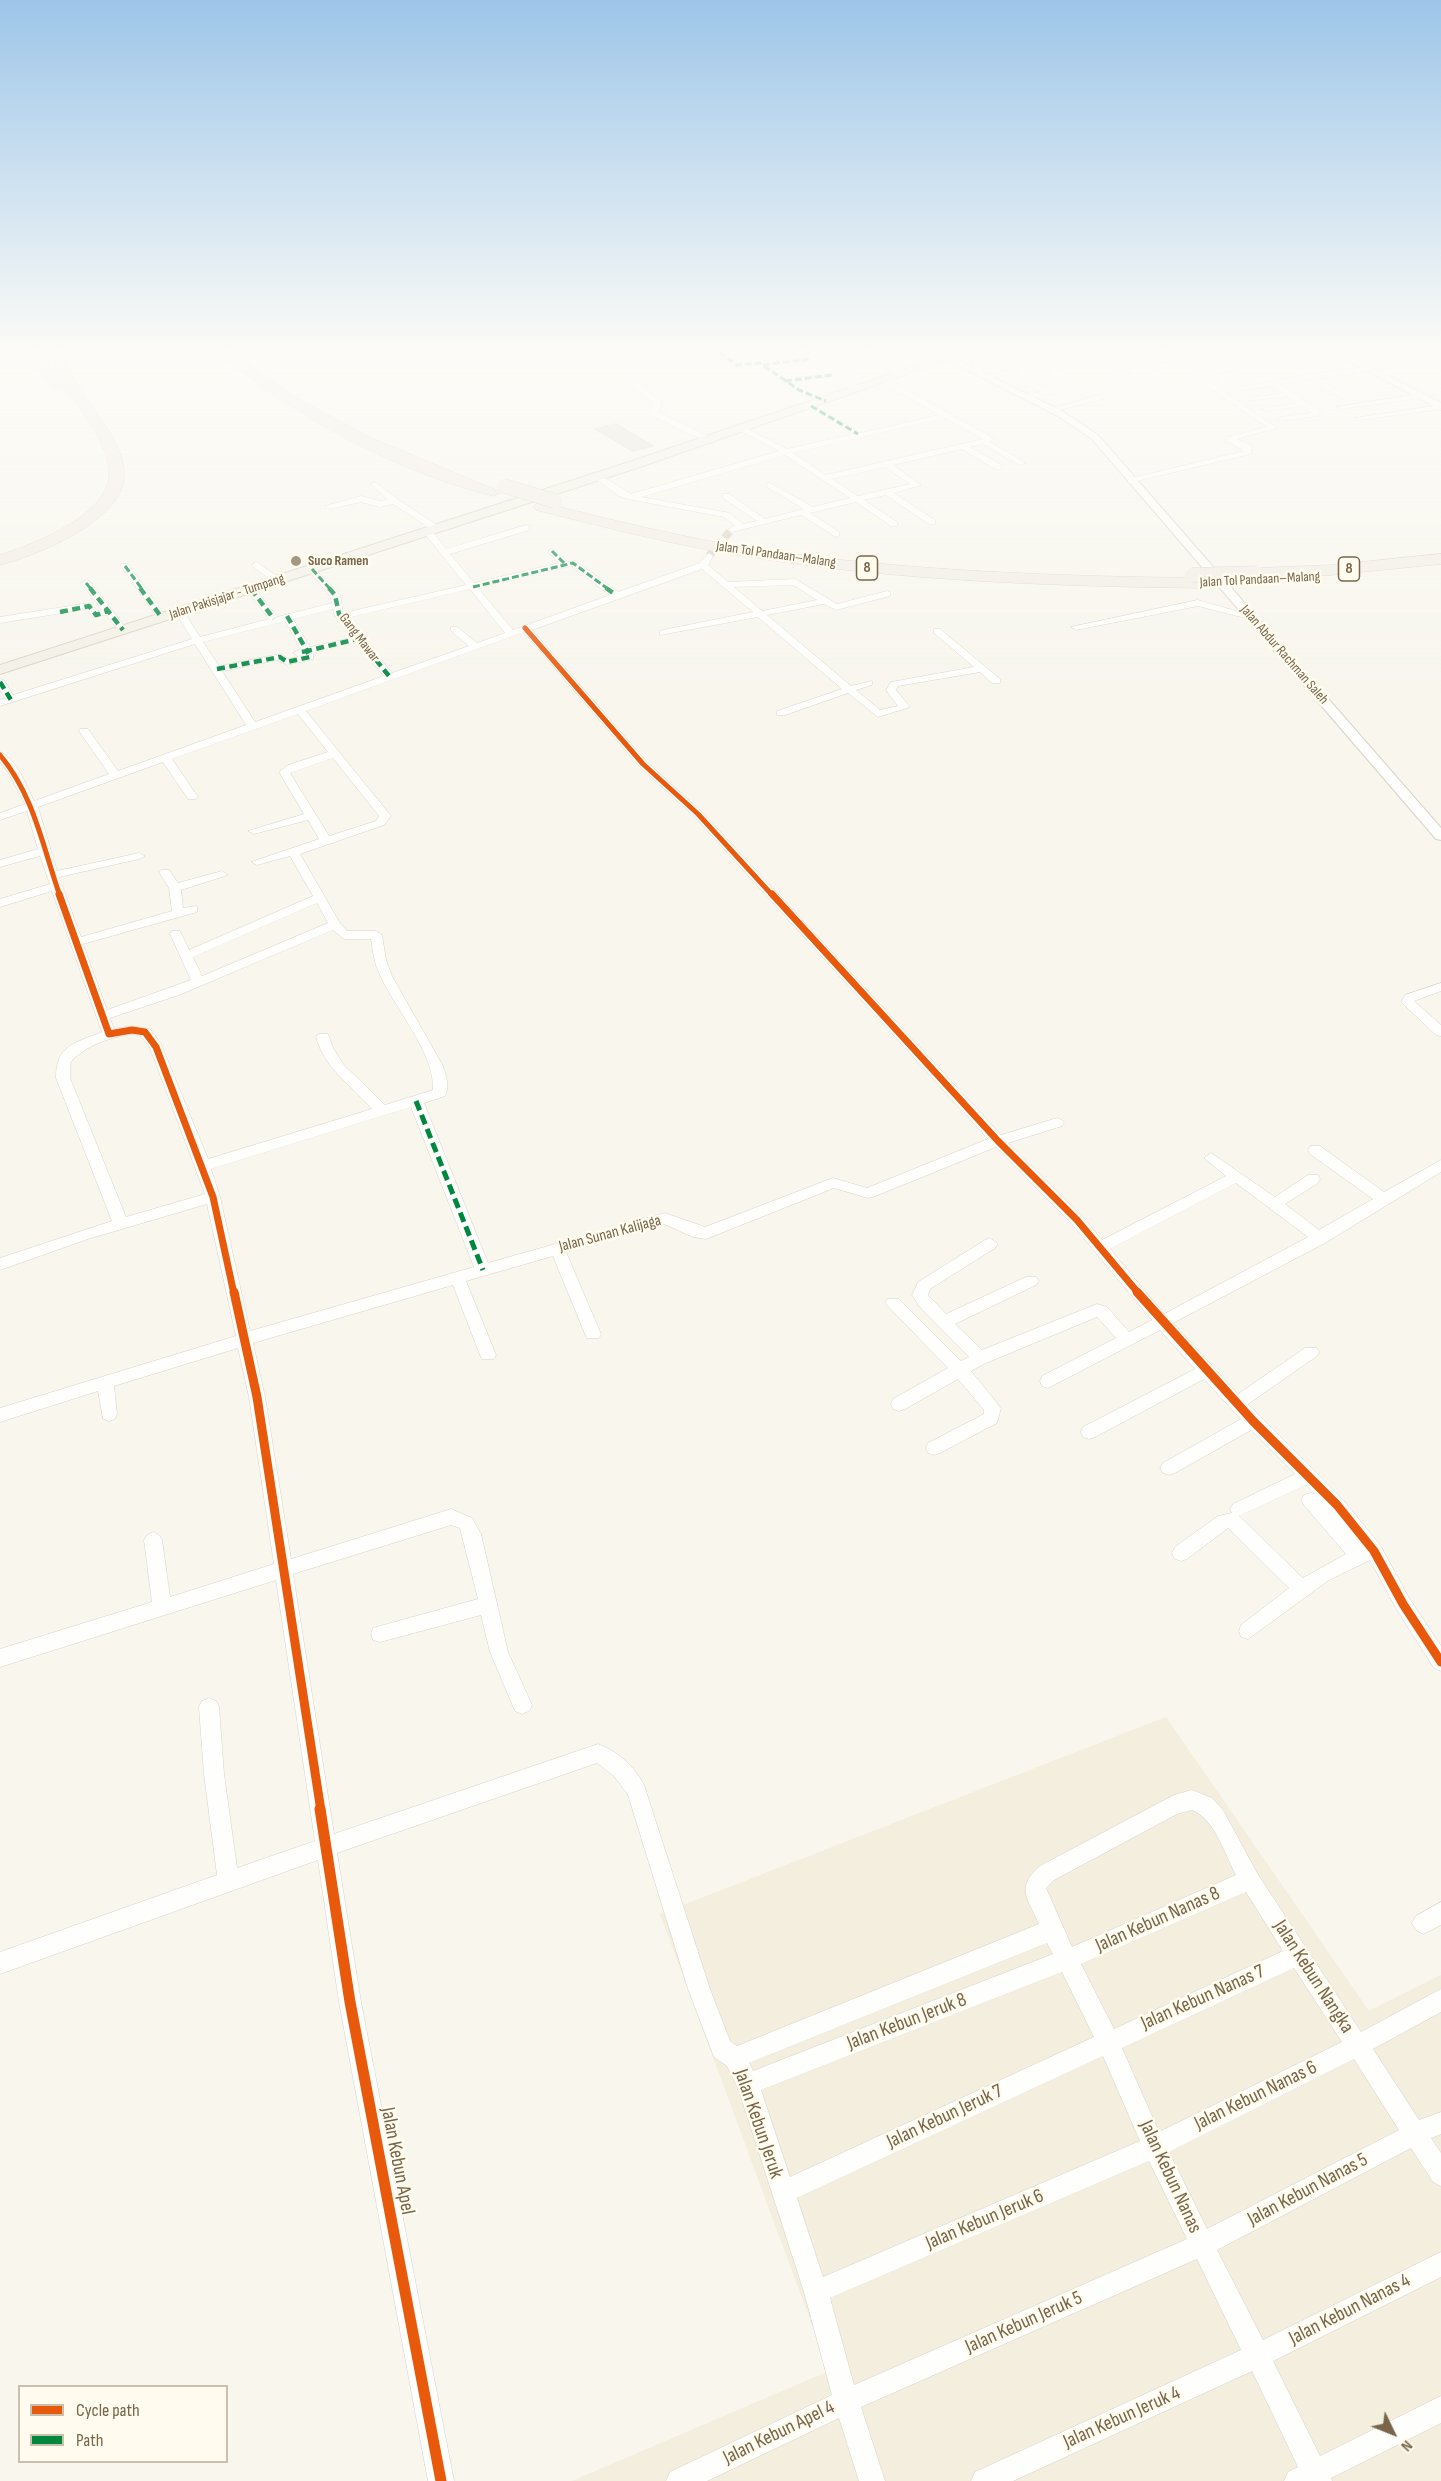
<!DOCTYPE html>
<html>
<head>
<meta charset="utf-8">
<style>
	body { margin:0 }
	#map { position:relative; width:1441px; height:2481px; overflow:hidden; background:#f8f6ed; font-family:"Sofia Sans Condensed",sans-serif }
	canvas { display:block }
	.legend { position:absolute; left:18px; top:2385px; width:210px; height:78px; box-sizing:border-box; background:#fffcef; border:2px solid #c9c0ad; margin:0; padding:8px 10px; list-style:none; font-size:18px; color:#78654a }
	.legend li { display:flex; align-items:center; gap:12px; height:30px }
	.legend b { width:30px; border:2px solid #c9c0ad }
	.north { position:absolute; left:1363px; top:2403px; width:60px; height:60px; -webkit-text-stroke:4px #fffcef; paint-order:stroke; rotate:133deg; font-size:16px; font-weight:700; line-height:24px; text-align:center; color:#78654a }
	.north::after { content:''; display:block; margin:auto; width:21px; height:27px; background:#78654a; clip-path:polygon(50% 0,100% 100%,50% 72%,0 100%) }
</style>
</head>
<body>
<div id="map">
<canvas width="1441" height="2481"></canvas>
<ul class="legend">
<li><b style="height:8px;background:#e8590c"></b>Cycle path</li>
<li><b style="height:8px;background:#00873e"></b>Path</li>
</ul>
<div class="north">N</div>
</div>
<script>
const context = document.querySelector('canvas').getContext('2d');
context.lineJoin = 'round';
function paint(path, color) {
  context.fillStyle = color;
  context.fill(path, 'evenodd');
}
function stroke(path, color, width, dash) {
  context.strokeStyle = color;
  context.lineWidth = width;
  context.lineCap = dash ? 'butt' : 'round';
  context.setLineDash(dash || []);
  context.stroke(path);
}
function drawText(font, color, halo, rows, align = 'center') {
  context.font = font + ' "Sofia Sans Condensed",sans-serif';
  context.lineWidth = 5;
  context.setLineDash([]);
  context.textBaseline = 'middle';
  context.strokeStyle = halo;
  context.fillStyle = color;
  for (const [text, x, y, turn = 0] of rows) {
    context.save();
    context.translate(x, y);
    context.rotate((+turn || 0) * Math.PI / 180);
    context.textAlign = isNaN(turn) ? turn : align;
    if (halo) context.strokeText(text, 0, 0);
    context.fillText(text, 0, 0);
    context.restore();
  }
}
paint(new Path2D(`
	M1166 1717 1369 2011 1441 1975V2481H572L829 2371 660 1914Z`), '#f3eedd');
const building = new Path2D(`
	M616 424 653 446 633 451 595 429Z`);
paint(building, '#e5dfd4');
stroke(building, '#e1dbcf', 1.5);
stroke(new Path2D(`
	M709 556 732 529`), '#d8d2c4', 8, [8, 4]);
const minor = new Path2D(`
	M716 352C726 352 728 358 737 362 747 366 793 359 805 357L800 352H808L835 373 864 389 857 391 831 377 793 382 829 399 826 403 796 392 759 365 734 367ZM810 361 826 374 787 379 770 366Z
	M820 352H828L863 378 856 380Z
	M862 352H870L905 375 898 377Z
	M907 352H916L937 364 930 366Z
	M1027 352H1036L1056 362 1094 356 1090 352H1098L1111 361 1142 358 1156 365 1177 361 1158 352H1168L1205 370 1245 365 1242 369 1211 373 1219 380 1212 383 1277 428 1237 439 1252 446 1251 454 1128 483V479L1244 451 1227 441V437L1267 427 1203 384V380L1209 379 1184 364 1155 369 1141 362 1116 365 1144 385 1141 389 1098 359 1062 365 1067 368 1063 370Z
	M1003 355H1009L1053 377 1046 379 1003 359Z
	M1367 367 1370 371 1318 379 1347 395 1344 399 1310 380 1281 384 1321 412 1318 416 1278 421 1281 417 1311 413 1302 406 1265 411 1261 409 1297 403 1288 396 1249 401 1245 399 1283 393 1274 386 1235 391 1231 389 1309 374Z
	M1017 369 1021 371 1014 374 1049 390V394L1025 400V396L1040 392 1005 375 986 378 982 376Z
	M882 379H888L993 438 990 442 1026 463 1019 465 983 444 970 447 1001 465V469H995L962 449 893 465 921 485 894 493 935 520V524H929L886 495 864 500 897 522V526H891L856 502 810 513 839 532V536L836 537 801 515 732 532 728 529 735 526 724 517 628 499 619 496 593 477 600 475 631 494 779 451 741 431 744 427 787 449 853 434 808 408 811 404 861 433 939 415 882 383ZM945 418 983 439 826 475 793 453ZM785 455 850 498 813 507 770 483H767V487L804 509 765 519 729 494H723V498L757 521 743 524 730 513 641 497ZM885 467 910 484 858 496 832 479Z
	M631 382H637L662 402 658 412 712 438V442H706L652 416 649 411 655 404 631 386Z
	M1419 394 1422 398 1340 409 1336 407Z
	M1100 395 1103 399 1051 412 1047 410Z
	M1441 405V409L1359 420 1355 418Z
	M375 482 400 501 440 527V531H434L393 504 380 507 361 502 329 509 325 506 361 496 380 501 387 500 371 484Z
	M526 525 529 526V530L450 554 474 583 559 563 548 551 552 548 568 562 576 561 618 592 700 563 709 553 713 556 708 565 728 582 795 579 837 604 887 591 890 592V596L836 610 824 604 767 615 851 686 872 681V685L856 690 880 710 898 706 886 690 891 682 974 667 934 633V629H940L1000 679V683H992L980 672 898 686 896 690 910 707 878 717 848 693 785 715H777V711L842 689 758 617 660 635V631L663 630 753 612 702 569 532 630 647 762 702 812 1001 1135 1057 1118 1062 1120 1064 1123 1062 1126 1008 1143 1082 1216 1102 1240 1226 1176 1204 1158 1211 1153 1275 1197 1308 1175H1318L1320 1179 1318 1183 1285 1204 1319 1230 1373 1199 1310 1154 1308 1150 1310 1146H1320L1384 1192 1441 1160V1172L1325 1243 1173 1323 1238 1394 1305 1348H1317L1319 1352 1317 1356 1248 1404 1343 1500 1380 1545 1409 1598 1441 1646V1671L1434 1668 1397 1610 1370 1560 1329 1580 1248 1639 1241 1637 1239 1631 1241 1625 1289 1588 1228 1528 1187 1559 1181 1561 1175 1559 1172 1553 1175 1547 1218 1516 1232 1513 1230 1509 1233 1504 1295 1474 1251 1430 1175 1473 1169 1475 1163 1473 1160 1468 1163 1463 1241 1419 1204 1379 1095 1437 1089 1439 1083 1437 1081 1432 1083 1427 1195 1369 1160 1330 1048 1388 1042 1386 1040 1381 1042 1376 1116 1338 1097 1317 986 1363 971 1371 1001 1408 997 1423 940 1453 934 1455 928 1453 926 1448 928 1443 984 1414V1410L958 1379 905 1409 899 1411 893 1409 891 1404 893 1399 948 1368 885 1303 887 1299H899L961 1361 969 1357 919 1306 912 1295 918 1282 985 1240 990 1238 998 1244 995 1248 930 1289 928 1295 946 1314 1026 1277H1036L1039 1281 1036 1285 955 1324 982 1350 1097 1304 1107 1307 1129 1332 1152 1320 1072 1224 996 1147 873 1197 868 1198 834 1188 706 1239 693 1237 664 1224 566 1252 601 1334 599 1338H587L585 1334 553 1256 466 1281 496 1355 494 1359H482L480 1355 453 1285 253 1343 265 1397 291 1559 451 1509 472 1518 481 1534 508 1652 532 1705 529 1711 522 1714 515 1711 490 1652 481 1615 380 1642 373 1640 371 1634 373 1628 380 1626 478 1599 460 1528 451 1525 293 1574 334 1834 598 1744C619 1752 633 1765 644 1785L710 1989 730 2041 737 2046 1039 1924C1028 1898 1015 1888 1040 1866L1174 1795 1192 1790 1212 1798 1223 1810 1257 1873 1361 2032 1441 1989V2012L1373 2049 1419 2120 1441 2112V2134L1431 2138 1441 2153V2186L1433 2182 1411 2148 1217 2250 1263 2340 1441 2252V2277L1273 2361 1320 2456 1441 2396V2423L1331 2478 1332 2481H1284L1288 2472 1298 2467 1252 2371 1013 2481H971L975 2472 1241 2350 1197 2259 861 2407 885 2481H859L839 2418 707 2481H666L670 2472 832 2395 804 2292 738 2088 727 2066 714 2057 688 1989 628 1795 614 1776 597 1763 337 1853 361 2002 454 2481H428L339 2002 318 1860 0 1974V1952L217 1875 204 1774 199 1707 202 1701 209 1698 216 1701 219 1707 224 1774 237 1868 315 1841 276 1580 0 1667V1649L152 1602 144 1540 147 1535 153 1532 159 1535 162 1540 170 1597 274 1564 249 1397 238 1348 114 1386 117 1414 115 1419 109 1421 103 1419 98 1391 0 1422V1408L236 1336 207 1204 88 1239 0 1270V1258L112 1221 56 1078C56 1045 75 1043 102 1032L52 891 0 907V899L50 884 40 856 0 867V860L38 849 27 811 0 820V813L25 804 7 770 0 762V752C17 759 26 785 34 801L109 774 79 731 80 729H88L118 771 246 725 195 644 0 706V700L5 698 0 690V679L4 680 13 695 192 639 175 612 180 609 183 610 200 637 269 619 246 589 251 586 254 587 277 617 332 603 330 596 307 569 312 566 340 595 343 613 466 585 425 534V530H431L446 549ZM571 566 610 595 513 630 478 588ZM793 585 817 600 762 611 734 587ZM470 589 505 633 477 643 457 627H451V631L469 646 392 673 347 618ZM333 609 334 614 351 638 310 647 293 619ZM285 621 301 649 293 653 298 656 304 655 289 659 280 654 219 666 203 642ZM524 632 639 766 694 816 988 1139 867 1188 833 1178 705 1227 665 1213 488 1263 424 1103 445 1096C450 1086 446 1076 443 1066L392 976 386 960 382 935 376 931H347L340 923 300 854 384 825 391 816 306 711ZM355 642 384 676 255 722 222 671 278 660 287 665 313 659V653ZM298 714 328 752 288 765 279 772 304 814 248 831 254 834 308 820 319 839 251 862 257 865 290 856 313 896 189 950 180 931H172L170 934 191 980 107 1010 83 944 197 912V906L183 908 181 890 228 875 222 871 178 883 169 870H161L159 872 169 888 172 911 81 937 59 877 139 859 145 856 139 853 57 871 38 807 163 762 188 799H196L198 797 172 759ZM333 758 379 816 376 821 329 836 290 773ZM317 903 328 923 202 976 193 957ZM333 930 344 939H371C373 952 374 963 380 975 395 1009 435 1053 433 1090L385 1105 344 1065 333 1048 328 1034H318L316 1037C325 1069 351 1085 372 1109L208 1159 161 1044 150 1029 132 1026 114 1029 110 1018 179 995ZM132 1034 141 1036 150 1048 205 1194 126 1217 70 1078V1063C85 1045 109 1038 132 1034ZM411 1107 474 1267 250 1331 220 1197 211 1169ZM1236 1183 1308 1237 1164 1314 1110 1249ZM1306 1485 1315 1494 1310 1493 1304 1495 1301 1500 1304 1505 1346 1554 1303 1578 1239 1516ZM1192 1810C1214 1818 1226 1856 1236 1875L1072 1947 1046 1888 1054 1880 1177 1814ZM1246 1892 1283 1951 1114 2029 1081 1964ZM1047 1943 1053 1954 753 2071 749 2063ZM1294 1968 1342 2042 1159 2132 1122 2048ZM1062 1972 1094 2037 790 2177 761 2090ZM1103 2056 1140 2141 823 2277 797 2198ZM1354 2059 1399 2130 1207 2229 1169 2152ZM1149 2161 1187 2239 854 2385 830 2298Z
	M256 562 280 578V582H274L253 567 252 565Z
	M122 564H128L167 618 165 620H159L121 566Z
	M86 580 89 581 126 628V632H120L106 615 93 617 87 609 0 623V617L89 603 98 611 102 610 81 583Z
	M1198 600 1254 616 1249 619 1198 606 1076 630 1071 627Z
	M1441 983V991L1414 1001 1441 1025V1036L1436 1035 1401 1002 1405 995Z
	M1441 1902V1925L1423 1934 1416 1930 1412 1923 1416 1916Z`);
const tertiary = new Path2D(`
	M969 352H977L984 373 1064 412 1098 435 1441 828V840L1436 839 1092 439 1058 416 944 358 951 356 974 367Z
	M1331 352H1342L1441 403V410Z`);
const primary = new Path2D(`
	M955 352H971L637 468 0 674V665L629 462Z`);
const motorway = new Path2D(`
	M25 352H38L62 382 50 352H63C67 362 71 372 76 382 90 410 121 437 124 470 129 519 38 555 0 565V555C34 544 113 514 109 470 107 440 79 410 64 385L58 389 53 388Z
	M217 352H232L295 397 369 437 501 492 494 496C410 476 319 429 250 378 239 370 226 362 217 352Z
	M541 502C615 521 688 539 763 550 908 571 1053 576 1199 578L1207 583 1199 588C1053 586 907 581 763 559 686 548 611 529 536 510L533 507 536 504Z
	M1441 554V564L1331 575 1257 578 1249 573 1257 568 1331 565Z`);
stroke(minor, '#d7d3cb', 1);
stroke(tertiary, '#d7d3cb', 2);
stroke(primary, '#d7d1c7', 2);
stroke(motorway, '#d7d1c7', 1);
paint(minor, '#fefefc');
paint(tertiary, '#fefefc');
paint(primary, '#f3f1e6');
paint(motorway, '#f2ece5');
const motorwayBridge = new Path2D(`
	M504 486 555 501
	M1192 575 1257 573`);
stroke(motorwayBridge, '#d7d1c7', 15, []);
stroke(motorwayBridge, '#f2ece5', 14);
stroke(new Path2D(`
	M719 352 737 365 760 363 799 390 826 401
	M763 365 809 359
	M785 381 832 375
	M811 406 858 434
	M552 551 565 564
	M125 566 142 589
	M312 569 330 589
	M86 583 91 589
	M473 587 573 563 608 589`), '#00873e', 3, [7, 3]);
stroke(new Path2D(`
	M90 588 123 630
	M140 588 162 618
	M329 588 335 595 339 614 389 676
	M606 588 616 595
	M251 589 274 619
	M60 612 89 606 96 615 108 611
	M287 616 307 651 300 652
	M217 669 280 657 287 662 310 657 307 651 357 639
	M0 682 11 700`), '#00873e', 4.5, [8, 4.5]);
stroke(new Path2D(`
	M416 1101 483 1270`), '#00873e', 5, [10, 5]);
stroke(new Path2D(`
	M525 628 643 764 698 814 773 896
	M0 755C34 795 43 848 60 896`), '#e8590c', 5);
stroke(new Path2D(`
	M59 894 109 1034 132 1030 145 1032 156 1047 213 1197 234 1294
	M772 894 998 1141 1077 1220 1139 1294`), '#e8590c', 7);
stroke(new Path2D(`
	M234 1292 257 1397 321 1811
	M1137 1292 1253 1421 1337 1505 1374 1551 1403 1604 1441 1662`), '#e8590c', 9);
stroke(new Path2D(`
	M320 1809 350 2002 441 2481`), '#e8590c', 11);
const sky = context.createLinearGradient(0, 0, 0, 700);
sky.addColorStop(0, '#9dc6e9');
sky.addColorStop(0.5, '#fcfbf7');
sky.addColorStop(1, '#fcfbf700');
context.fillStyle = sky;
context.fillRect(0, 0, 1441, 700);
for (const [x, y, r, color] of [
	[296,561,6,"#a59883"]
]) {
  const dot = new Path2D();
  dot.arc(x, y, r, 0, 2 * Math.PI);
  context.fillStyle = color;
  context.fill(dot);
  stroke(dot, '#fffcef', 2);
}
drawText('14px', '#78654a', '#fffcef', [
	["Jalan Tol Pandaan–Malang",776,555,8],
	["Jalan Tol Pandaan–Malang",1260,580,-3],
	["Jalan Pakisjajar - Tumpang",227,597,-18],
	["Gang Mawar",359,638,53],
	["Jalan Abdur Rachman Saleh",1284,655,49]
]);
drawText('bold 14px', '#78654a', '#fffcef', [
	["Suco Ramen",308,561]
], 'left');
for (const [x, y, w] of [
	[867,568,21],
	[1349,569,21]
]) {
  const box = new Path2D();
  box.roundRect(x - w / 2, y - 12, w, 24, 4.5);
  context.fillStyle = '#fffcef';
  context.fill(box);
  stroke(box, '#78654a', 1.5);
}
drawText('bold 15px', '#78654a', null, [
	["8",867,568],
	["8",1349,569]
]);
drawText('16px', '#78654a', '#fffcef', [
	["Jalan Sunan Kalijaga",610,1234,-15]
]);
drawText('20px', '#78654a', '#fffcef', [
	["Jalan Kebun Nanas 8",1158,1920,-24],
	["Jalan Kebun Nangka",1313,1977,57],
	["Jalan Kebun Nanas 7",1203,1998,-24],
	["Jalan Kebun Jeruk 8",907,2022,-21],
	["Jalan Kebun Nanas 6",1256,2096,-26],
	["Jalan Kebun Jeruk 7",945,2117,-25],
	["Jalan Kebun Jeruk",758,2124,71],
	["Jalan Kebun Apel",397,2161,79],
	["Jalan Kebun Nanas",1170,2177,65],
	["Jalan Kebun Nanas 5",1308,2190,-28],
	["Jalan Kebun Jeruk 6",985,2220,-23],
	["Jalan Kebun Nanas 4",1350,2310,-27],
	["Jalan Kebun Jeruk 5",1024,2323,-24],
	["Jalan Kebun Jeruk 4",1122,2418,-24],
	["Jalan Kebun Apel 4",779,2433,-26]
]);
</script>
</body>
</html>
